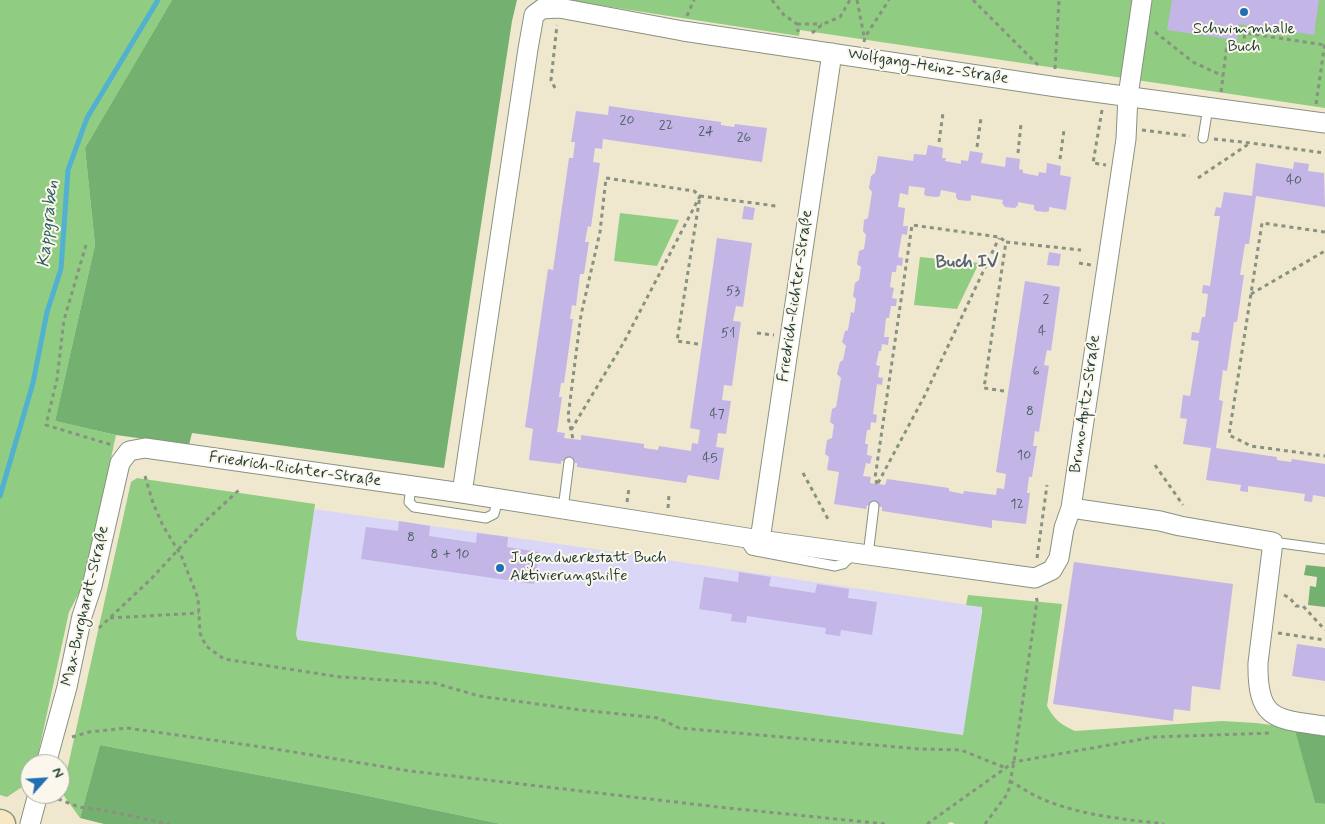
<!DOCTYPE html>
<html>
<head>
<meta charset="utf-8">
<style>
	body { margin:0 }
	#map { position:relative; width:1325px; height:824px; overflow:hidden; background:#f0e8ce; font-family:Mynerve,sans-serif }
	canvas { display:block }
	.north { position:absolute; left:20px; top:754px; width:50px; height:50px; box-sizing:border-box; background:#fbf7ec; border:1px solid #a3ada2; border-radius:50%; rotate:64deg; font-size:14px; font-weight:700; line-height:20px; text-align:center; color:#1f3d34 }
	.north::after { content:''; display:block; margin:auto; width:18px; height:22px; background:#1f6fb2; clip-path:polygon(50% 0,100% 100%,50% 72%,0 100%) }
</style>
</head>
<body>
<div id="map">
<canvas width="1325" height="824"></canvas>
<div class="north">N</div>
</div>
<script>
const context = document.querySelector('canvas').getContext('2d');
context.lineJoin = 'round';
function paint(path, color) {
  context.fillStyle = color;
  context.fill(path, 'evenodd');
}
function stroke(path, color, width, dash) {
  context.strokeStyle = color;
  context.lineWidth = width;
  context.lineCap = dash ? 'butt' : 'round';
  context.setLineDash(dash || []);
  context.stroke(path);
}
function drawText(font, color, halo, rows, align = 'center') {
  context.font = font + ' Mynerve,sans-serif';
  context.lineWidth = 4;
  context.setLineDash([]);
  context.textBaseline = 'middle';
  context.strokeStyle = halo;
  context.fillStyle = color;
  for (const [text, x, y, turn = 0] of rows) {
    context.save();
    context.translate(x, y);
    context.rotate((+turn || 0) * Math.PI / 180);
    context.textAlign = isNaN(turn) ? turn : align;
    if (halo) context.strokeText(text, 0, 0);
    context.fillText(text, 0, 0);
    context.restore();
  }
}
paint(new Path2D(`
	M314 509 643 556 647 561 651 562 660 563V559L982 607 964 735 299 640 296 633Z`), '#dad6f7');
paint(new Path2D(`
	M0 0H172L85 148 95 245 55 421 116 435 83 585 69 612 36 764H30V776L25 779 22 787 7 797 0 795Z
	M565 0H1325V108L800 30 799 36Z
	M620 213 679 220 657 266 614 261Z
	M920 257 979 263 957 309 914 305Z
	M137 478 315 504 296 634 298 640 963 735 982 612V607L966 605 968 595 1062 604 1047 706C1055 720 1060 724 1075 731L1222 721 1256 723 1295 728 1315 803 1325 804V824H955L951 822 947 824H501L354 793 100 745 80 818 62 793 131 482Z`), '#90cc81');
paint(new Path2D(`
	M172 0H517L512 21 444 468 192 433 189 445 116 435 55 421 95 245 85 148Z
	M1306 565 1325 567V607L1308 605 1310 586 1316 587 1317 577 1304 575Z
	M1295 730 1325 734V804L1315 803Z
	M100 745 354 793 501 824H104L80 818Z`), '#74b06f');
stroke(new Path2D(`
	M0 496 33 383 47 312 61 269 68 170 87 118 158 0`), '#52b0d1', 5);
paint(new Path2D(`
	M1172 0H1319L1314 35 1239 24 1237 40 1167 30Z
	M609 106 721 122V125L734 127 735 124 767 128 762 162 603 139 602 149 595 148 593 162 600 163 591 227 588 226 585 242H589L584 274H580L576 306 572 305 570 319H573L564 383H561L559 397H562L557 432 565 433 564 438 581 440V435L644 444V448L658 450 659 446 691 451 692 443 698 444 700 430 690 428 717 238 752 243 743 307 736 306 733 321 741 322 732 386 724 385 722 400 731 401 726 434 718 433 716 447 724 448 719 480 688 475 686 483 577 467V463L561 461V464L529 460 533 429 525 427 548 269 553 270 569 158H573L575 142H571L576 111 608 115Z
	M928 145 943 148 942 158H946L945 161 961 164V160L968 161 970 151 983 153 981 163 1005 167 1006 157 1020 159 1019 169 1023 170V173L1038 176 1039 172 1046 173 1047 163 1061 166 1060 175 1071 177 1066 210 1049 207V211L1046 212 1036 211 1034 209V205L1018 202V205L1015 208 1005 207 1002 203 1003 200 971 195V200L969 201 958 200 956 197V193L941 190 940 196 937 197 926 196 924 194 925 188 909 186 908 195 900 193 898 207 905 208 903 226H908L907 235 902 234 898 257 903 258 902 266 897 265 896 272H892L890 287 894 288 892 298 897 299 896 306H891L889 318H886L884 337H889L888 345 882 344 881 351H879L876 365 880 366 878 377 883 378 882 385 877 384 873 414 877 415 876 423 871 422 870 430H867L865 444H868L867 455 872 456 870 464 866 463 863 476 871 477 870 483 885 485 887 479 949 488V491L963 494 964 491 996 495 997 488 1004 489 1006 474 996 472 1025 281 1060 287 1051 351 1047 350 1044 365 1049 366 1039 432 1035 431 1033 446H1037L1032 477H1029L1027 493H1030L1026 524 992 520V528L882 511V507L867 505 866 509 834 504 839 472 827 470 829 457 825 454 827 440 832 438 834 425 830 422 832 409 836 407 841 378 837 374 840 362 843 360 846 346 842 342 845 331 848 330 851 312 854 313 856 299 853 296 855 283 859 280 861 267 857 264 859 251 864 249 866 235 863 231 864 220 868 218 872 192 869 188 871 176 875 173 878 156 913 161 914 154 926 155Z
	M1294 162 1309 164 1308 171 1324 173 1325 207 1256 196 1249 244H1245L1240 275H1244L1237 322H1234L1227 371 1223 370 1219 400 1223 401 1216 448 1277 457V460L1291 462 1292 459 1325 464V497L1313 495 1312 502 1304 501 1305 494 1248 486V492L1240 491 1241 485 1206 480 1211 448 1183 444 1187 419 1180 418 1183 395 1190 396 1199 341 1191 340 1192 332 1199 333 1202 317H1205L1208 294 1202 293 1203 285 1210 286 1220 216H1214L1216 207 1221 208 1224 192 1252 196 1256 163 1293 169Z
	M744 206 755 208 753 220 742 219Z
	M1049 252 1061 254 1059 266 1047 265Z
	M399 521 430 526 429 536 476 543 477 533 508 537 507 547 539 552 534 584 361 559 366 527 398 531Z
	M1074 562 1233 584 1220 690 1192 686 1190 711 1174 709 1173 721 1053 704Z
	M739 572 771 577 769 586 815 593 817 584 849 589 848 598 877 602 872 635 841 630 840 636 825 634 826 628 747 616 746 623 731 621 732 614 699 609 704 577 738 582Z
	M1297 644 1325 648V681L1292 676Z`), '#c3b5e6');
const service = new Path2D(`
	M1203 138 1208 107
	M411 487 409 502 414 507 486 518 494 514 498 499
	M563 509 569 462
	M743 538 751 550 835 566 843 564 853 554
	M1273 542 1325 549
	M868 555 874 506`);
const minor = new Path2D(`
	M462 493 528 49 534 15 542 9 559 8 683 31 1057 87 1325 123
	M1071 508 1160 521 1180 526 1273 542 1258 663C1257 721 1276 719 1325 726
	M760 540 832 53
	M46 764 67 687 82 616 92 586 120 463 129 451 145 448 462 493 760 540 1035 578 1052 570 1059 558 1064 528 1071 508 1126 139 1128 96 1142 0
	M30 824 38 794`);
const secondary = new Path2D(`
	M0 823 2 824`);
stroke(service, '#889281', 11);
stroke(minor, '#889281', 21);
stroke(secondary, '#889281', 29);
stroke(new Path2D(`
	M772 0 784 15 797 24 798 32
	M857 0 864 36
	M973 0 1039 66
	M687 16 694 0
	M797 24H822
	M1155 32 1193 62 1223 76
	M812 33 823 24 840 17 850 0
	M864 42 865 37 889 0
	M1055 69 1059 0
	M555 88 551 80 557 25
	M1221 92 1227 44 1243 46 1245 33 1325 45
	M1316 104 1325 42
	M1102 110 1093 163 1106 165
	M1142 130 1190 136
	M1214 139 1251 143 1325 153
	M939 142 943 113
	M977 147 981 118
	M1018 153 1021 124
	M1060 159 1064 130
	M1198 178 1250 143
	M1325 232 1262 223 1229 435 1251 446 1325 456
	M86 245 64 320 57 379 46 425 112 445
	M1079 263 1091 265
	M1251 294 1325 251
	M757 333 774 335
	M698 344 677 341 700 196 776 206
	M1004 391 984 388 1006 242 1081 250
	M571 430 624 342 700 196 694 191 606 178 600 232 581 315 568 417 573 439
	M1155 465 1183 505
	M803 473 828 519
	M145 476 153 503 163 526 181 555 198 598 200 633 206 646 224 659 340 677 434 683 479 696 581 710 659 718 679 728 920 749 961 750 1006 768
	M878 483 924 397 999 238
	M877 484 875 478 912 225 999 237 1006 242
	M627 502 629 488
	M668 508 669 494
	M1037 558 1047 485
	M1284 595 1290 598 1296 606H1303L1325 630
	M110 618 199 613
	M99 628 152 578 200 526 239 490
	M1278 633 1325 640
	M72 737 89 732 127 728 269 748 410 771 718 807 885 824
	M1010 781C1022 788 1034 796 1047 801 1085 816 1125 819 1164 824
	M58 799 79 807 103 810 169 824
	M927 824 1014 762 1154 737 1272 733
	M985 824 1008 793 1014 762 1037 601 1036 594`), '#889281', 3, [4, 4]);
stroke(service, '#fff', 9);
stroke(minor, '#fff', 19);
stroke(secondary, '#f7e8c3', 26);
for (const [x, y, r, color] of [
	[1244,12,5,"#1f6fb2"],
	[500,568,5,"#1f6fb2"]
]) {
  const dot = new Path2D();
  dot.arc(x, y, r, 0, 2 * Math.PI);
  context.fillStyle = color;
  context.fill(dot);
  stroke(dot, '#fbf7ec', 2);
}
drawText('14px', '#485b60', null, [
	["20",627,121],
	["22",666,126],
	["24",706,132],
	["26",744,138],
	["40",1294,181],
	["53",733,292],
	["2",1046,300],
	["4",1042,332],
	["51",728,334],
	["6",1036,372],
	["8",1030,412],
	["47",717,415],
	["10",1024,456],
	["45",710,459],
	["12",1017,505],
	["8",411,538],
	["8 + 10",450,555]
]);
drawText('16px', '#1f3d34', '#fbf7ec', [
	["Schwimmhalle",1244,30],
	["Buch",1244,48],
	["Jugendwerkstatt Buch",510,559,"left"],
	["Aktivierungshilfe",510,577,"left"]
]);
drawText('16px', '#1f3d34', '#fbf7ec', [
	["Wolfgang-Heinz-Straße",928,67,9],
	["Friedrich-Richter-Straße",796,296,-82],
	["Bruno-Apitz-Straße",1086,404,-82],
	["Friedrich-Richter-Straße",295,470,8],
	["Max-Burghardt-Straße",86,606,-77]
]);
drawText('italic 18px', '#2e6063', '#fbf7ec', [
	["Kappgraben",49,224,-84]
]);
drawText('bold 18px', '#586772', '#fbf7ec', [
	["Buch IV",967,263]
]);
</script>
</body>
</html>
